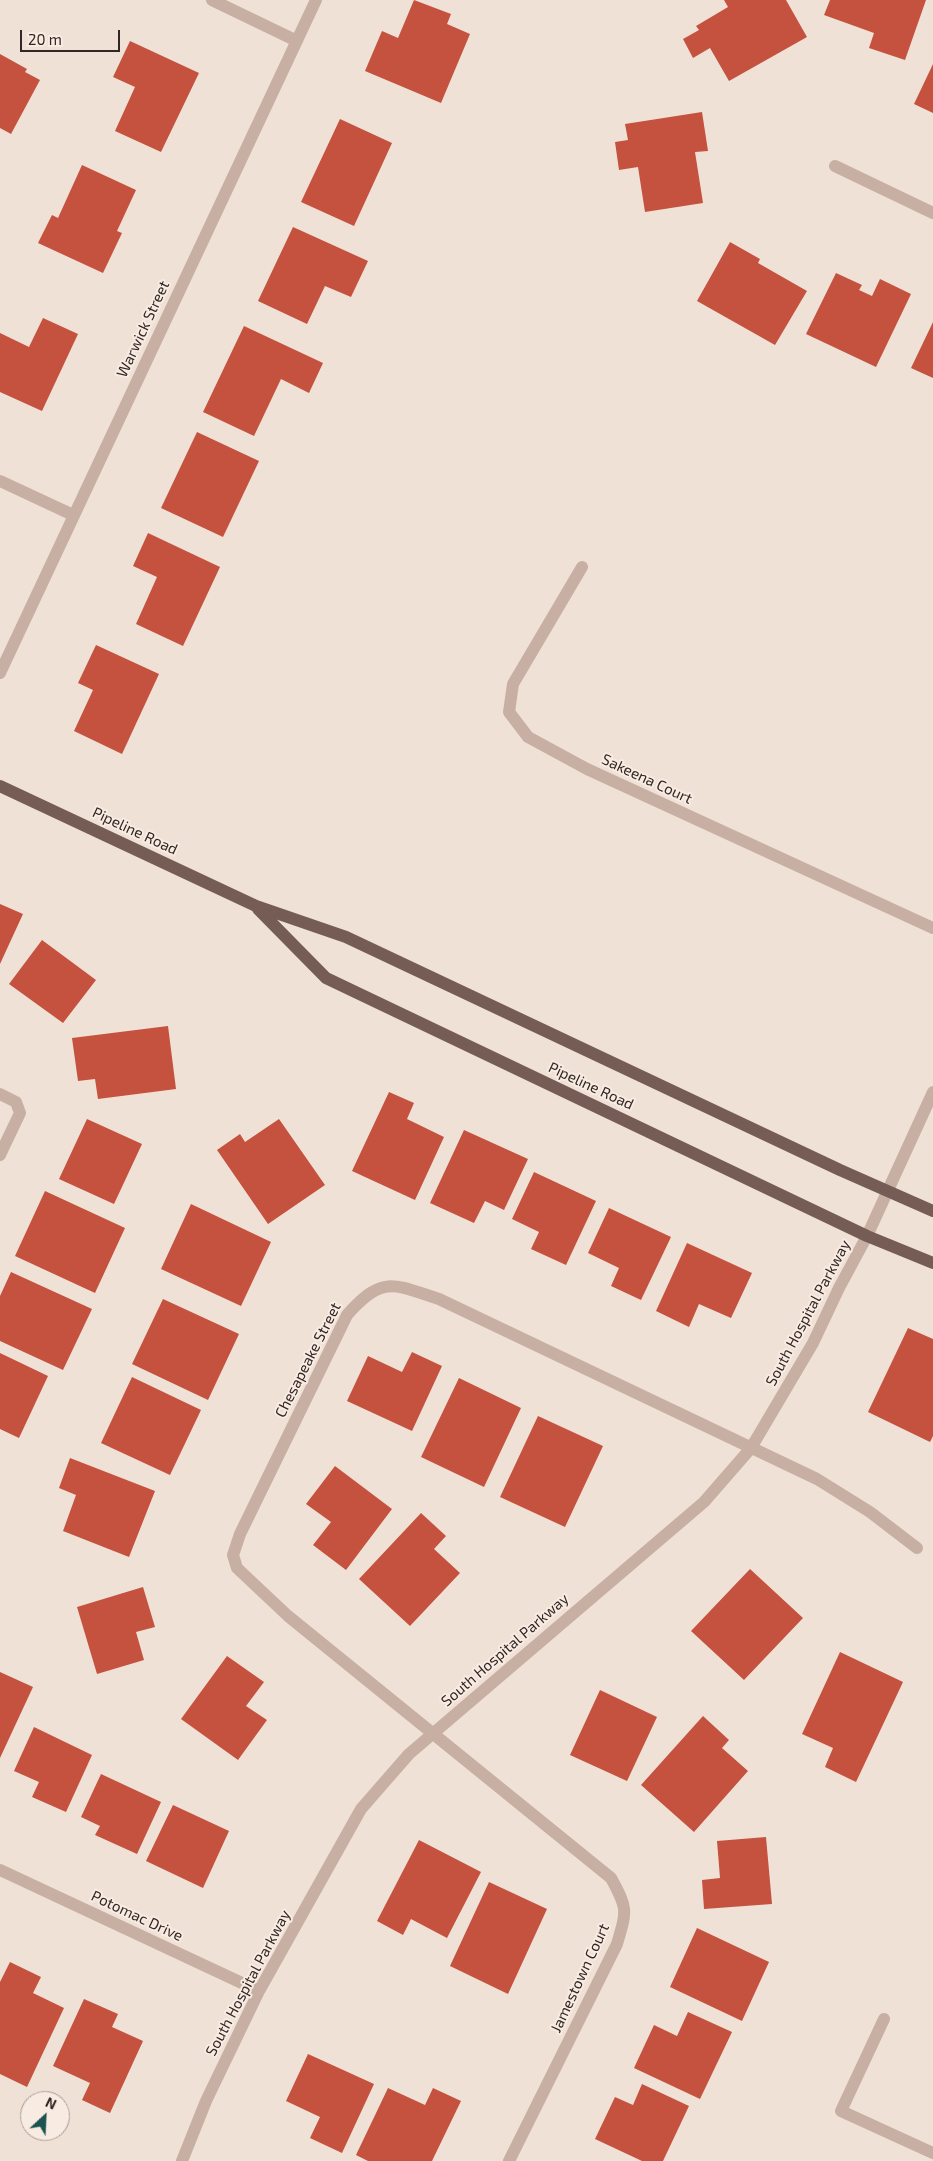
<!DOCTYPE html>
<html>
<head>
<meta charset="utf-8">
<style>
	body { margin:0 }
	#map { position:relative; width:933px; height:2161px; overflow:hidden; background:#f0e1d6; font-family:"Exo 2",sans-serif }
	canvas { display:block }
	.north { position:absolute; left:20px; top:2091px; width:50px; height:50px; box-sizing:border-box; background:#f8ebe2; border:1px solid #a99d96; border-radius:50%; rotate:25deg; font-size:14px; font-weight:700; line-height:20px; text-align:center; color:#322725 }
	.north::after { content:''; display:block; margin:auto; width:18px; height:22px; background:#1b5350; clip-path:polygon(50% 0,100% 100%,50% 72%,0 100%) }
	.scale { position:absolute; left:20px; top:30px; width:100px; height:22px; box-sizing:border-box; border:2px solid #322725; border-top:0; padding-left:6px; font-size:15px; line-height:18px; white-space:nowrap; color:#322725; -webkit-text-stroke:4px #f8ebe2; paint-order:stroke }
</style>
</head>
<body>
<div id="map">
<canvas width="933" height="2161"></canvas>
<div class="north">N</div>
<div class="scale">20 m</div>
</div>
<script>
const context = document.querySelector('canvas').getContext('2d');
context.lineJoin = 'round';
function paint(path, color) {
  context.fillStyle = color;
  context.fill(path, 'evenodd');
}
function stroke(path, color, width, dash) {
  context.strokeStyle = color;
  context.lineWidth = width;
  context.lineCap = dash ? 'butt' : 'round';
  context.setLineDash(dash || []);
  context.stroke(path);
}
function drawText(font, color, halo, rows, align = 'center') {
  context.font = font + ' "Exo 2",sans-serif';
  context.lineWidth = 4;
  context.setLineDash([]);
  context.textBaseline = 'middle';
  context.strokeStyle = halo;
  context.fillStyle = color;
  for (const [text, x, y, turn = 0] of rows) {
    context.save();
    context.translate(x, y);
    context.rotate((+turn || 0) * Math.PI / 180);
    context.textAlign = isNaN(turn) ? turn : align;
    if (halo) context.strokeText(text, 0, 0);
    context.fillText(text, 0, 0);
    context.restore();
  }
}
paint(new Path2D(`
	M414 0 451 14 447 24 470 34 441 103 365 71 382 31 398 38Z
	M724 0H786L807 37 729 81 710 48 693 58 683 39 699 30 696 26 728 7Z
	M830 0H926L905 60 869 48 874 33 824 15Z
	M130 41 199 73 161 152 115 131 135 87 113 77Z
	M0 54 27 69 25 72 40 80 11 134 0 128Z
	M933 64V113L914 104Z
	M702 112 708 151 695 152 703 203 645 212 638 167 619 170 615 142 628 140 625 124Z
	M340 119 392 143 354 226 301 202Z
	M82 165 136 190 117 231 122 233 103 273 38 243 52 215 58 218Z
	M293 227 368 261 351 297 325 286 307 324 258 301Z
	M730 242 760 259 758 263 807 291 775 345 697 301Z
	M836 273 862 285 859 290 872 296 880 279 911 294 876 367 806 334Z
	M43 318 78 334 42 411 0 392V333L29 347Z
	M933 322V378L911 368Z
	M244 326 323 363 309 393 281 379 254 436 203 412Z
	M197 432 259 461 223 537 161 508Z
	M148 533 220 567 183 646 136 624 157 577 133 566Z
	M96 645 159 674 122 754 74 731 93 690 78 683Z
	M0 904 23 914 0 964Z
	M42 940 96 980 63 1023 9 984Z
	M168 1026 176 1089 98 1099 95 1079 78 1081 72 1038Z
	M389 1092 414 1103 407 1119 444 1137 415 1200 352 1171Z
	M87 1119 142 1144 114 1204 59 1179Z
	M279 1119 325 1185 268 1224 217 1150 240 1134 245 1142Z
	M464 1130 528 1159 504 1210 485 1201 474 1223 430 1203Z
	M534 1172 596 1201 566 1265 531 1249 539 1232 512 1219Z
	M45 1191 125 1228 95 1293 15 1256Z
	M191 1204 271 1242 241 1306 161 1269Z
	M609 1208 671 1237 641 1300 611 1286 619 1268 588 1253Z
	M687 1243 752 1273 731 1318 699 1304 689 1327 656 1311Z
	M11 1272 92 1309 63 1370 0 1341V1296Z
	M163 1299 239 1334 208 1400 132 1364Z
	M908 1328 933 1339V1436L930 1442 868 1412Z
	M412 1352 442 1366 412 1431 347 1401 368 1356 402 1372Z
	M0 1353 48 1376 19 1438 0 1429Z
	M132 1377 201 1410 170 1475 101 1443Z
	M459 1378 521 1408 484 1487 421 1457Z
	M538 1416 603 1446 565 1527 500 1497Z
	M70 1458 155 1491 129 1557 63 1531 76 1495 59 1488Z
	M335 1466 392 1509 346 1570 313 1545 331 1522 306 1504Z
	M421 1513 446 1536 434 1549 460 1573 410 1626 359 1579Z
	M750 1569 803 1618 744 1680 691 1631Z
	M143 1587 155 1627 136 1632 144 1660 97 1674 77 1607Z
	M840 1652 903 1682 856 1782 825 1767 833 1748 802 1734Z
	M227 1656 264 1682 246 1706 267 1720 238 1760 181 1719Z
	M0 1672 33 1687 0 1758Z
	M600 1690 657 1717 627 1781 570 1755Z
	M703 1716 729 1740 722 1748 748 1771 694 1832 641 1785Z
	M34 1727 92 1755 66 1812 32 1797 39 1782 14 1771Z
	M101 1774 161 1802 137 1854 95 1835 100 1826 81 1817Z
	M173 1805 229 1831 203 1888 146 1861Z
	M766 1837 772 1904 704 1909 702 1880 720 1878 717 1841Z
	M419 1840 481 1872 447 1938 411 1919 403 1935 377 1921Z
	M489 1882 547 1909 508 1994 450 1966Z
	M697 1928 769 1962 742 2021 670 1987Z
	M10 1962 41 1977 33 1993 64 2008 27 2087 0 2074V1982Z
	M84 1999 118 2014 112 2027 143 2041 110 2113 82 2100 90 2083 53 2066Z
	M688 2012 732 2032 700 2099 634 2068 654 2025 677 2036Z
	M308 2054 374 2084 342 2153 310 2138 320 2117 286 2101Z
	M642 2084 689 2106 663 2161H642L595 2139 615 2097 633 2105Z
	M388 2088 425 2105 433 2088 461 2101 432 2161H368L356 2155Z`), '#c5513f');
stroke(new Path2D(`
	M212 0 297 41
	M835 166 933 213
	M0 481 73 515
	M582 567 513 684 509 712 528 737 587 769 933 928
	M0 673 316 0
	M0 1094 16 1102 20 1113 0 1155
	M0 1870 259 1991
	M884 2019 841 2111 933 2153
	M182 2161 206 2101 259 1991 361 1809 409 1754 704 1502 751 1448 813 1343 839 1288 867 1236 933 1092
	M509 2161 617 1944C627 1910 628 1909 611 1878L288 1616 237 1568 233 1555 240 1534 347 1315C382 1275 393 1284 439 1299L817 1479 870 1512 917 1548`), '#c8afa3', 12);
stroke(new Path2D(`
	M0 786 256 906 346 937 840 1170 933 1211
	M258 909 326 978 867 1236 933 1263`), '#755d56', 12);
drawText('15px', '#322725', '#f8ebe2', [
	["Warwick Street",143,329,-65],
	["Sakeena Court",647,779,25],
	["Pipeline Road",135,831,25],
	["Pipeline Road",591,1086,25],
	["South Hospital Parkway",808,1313,-62],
	["Chesapeake Street",308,1360,-63],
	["South Hospital Parkway",505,1650,-41],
	["Potomac Drive",137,1916,25],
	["Jamestown Court",580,1978,-65],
	["South Hospital Parkway",248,1983,-62]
]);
</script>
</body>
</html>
